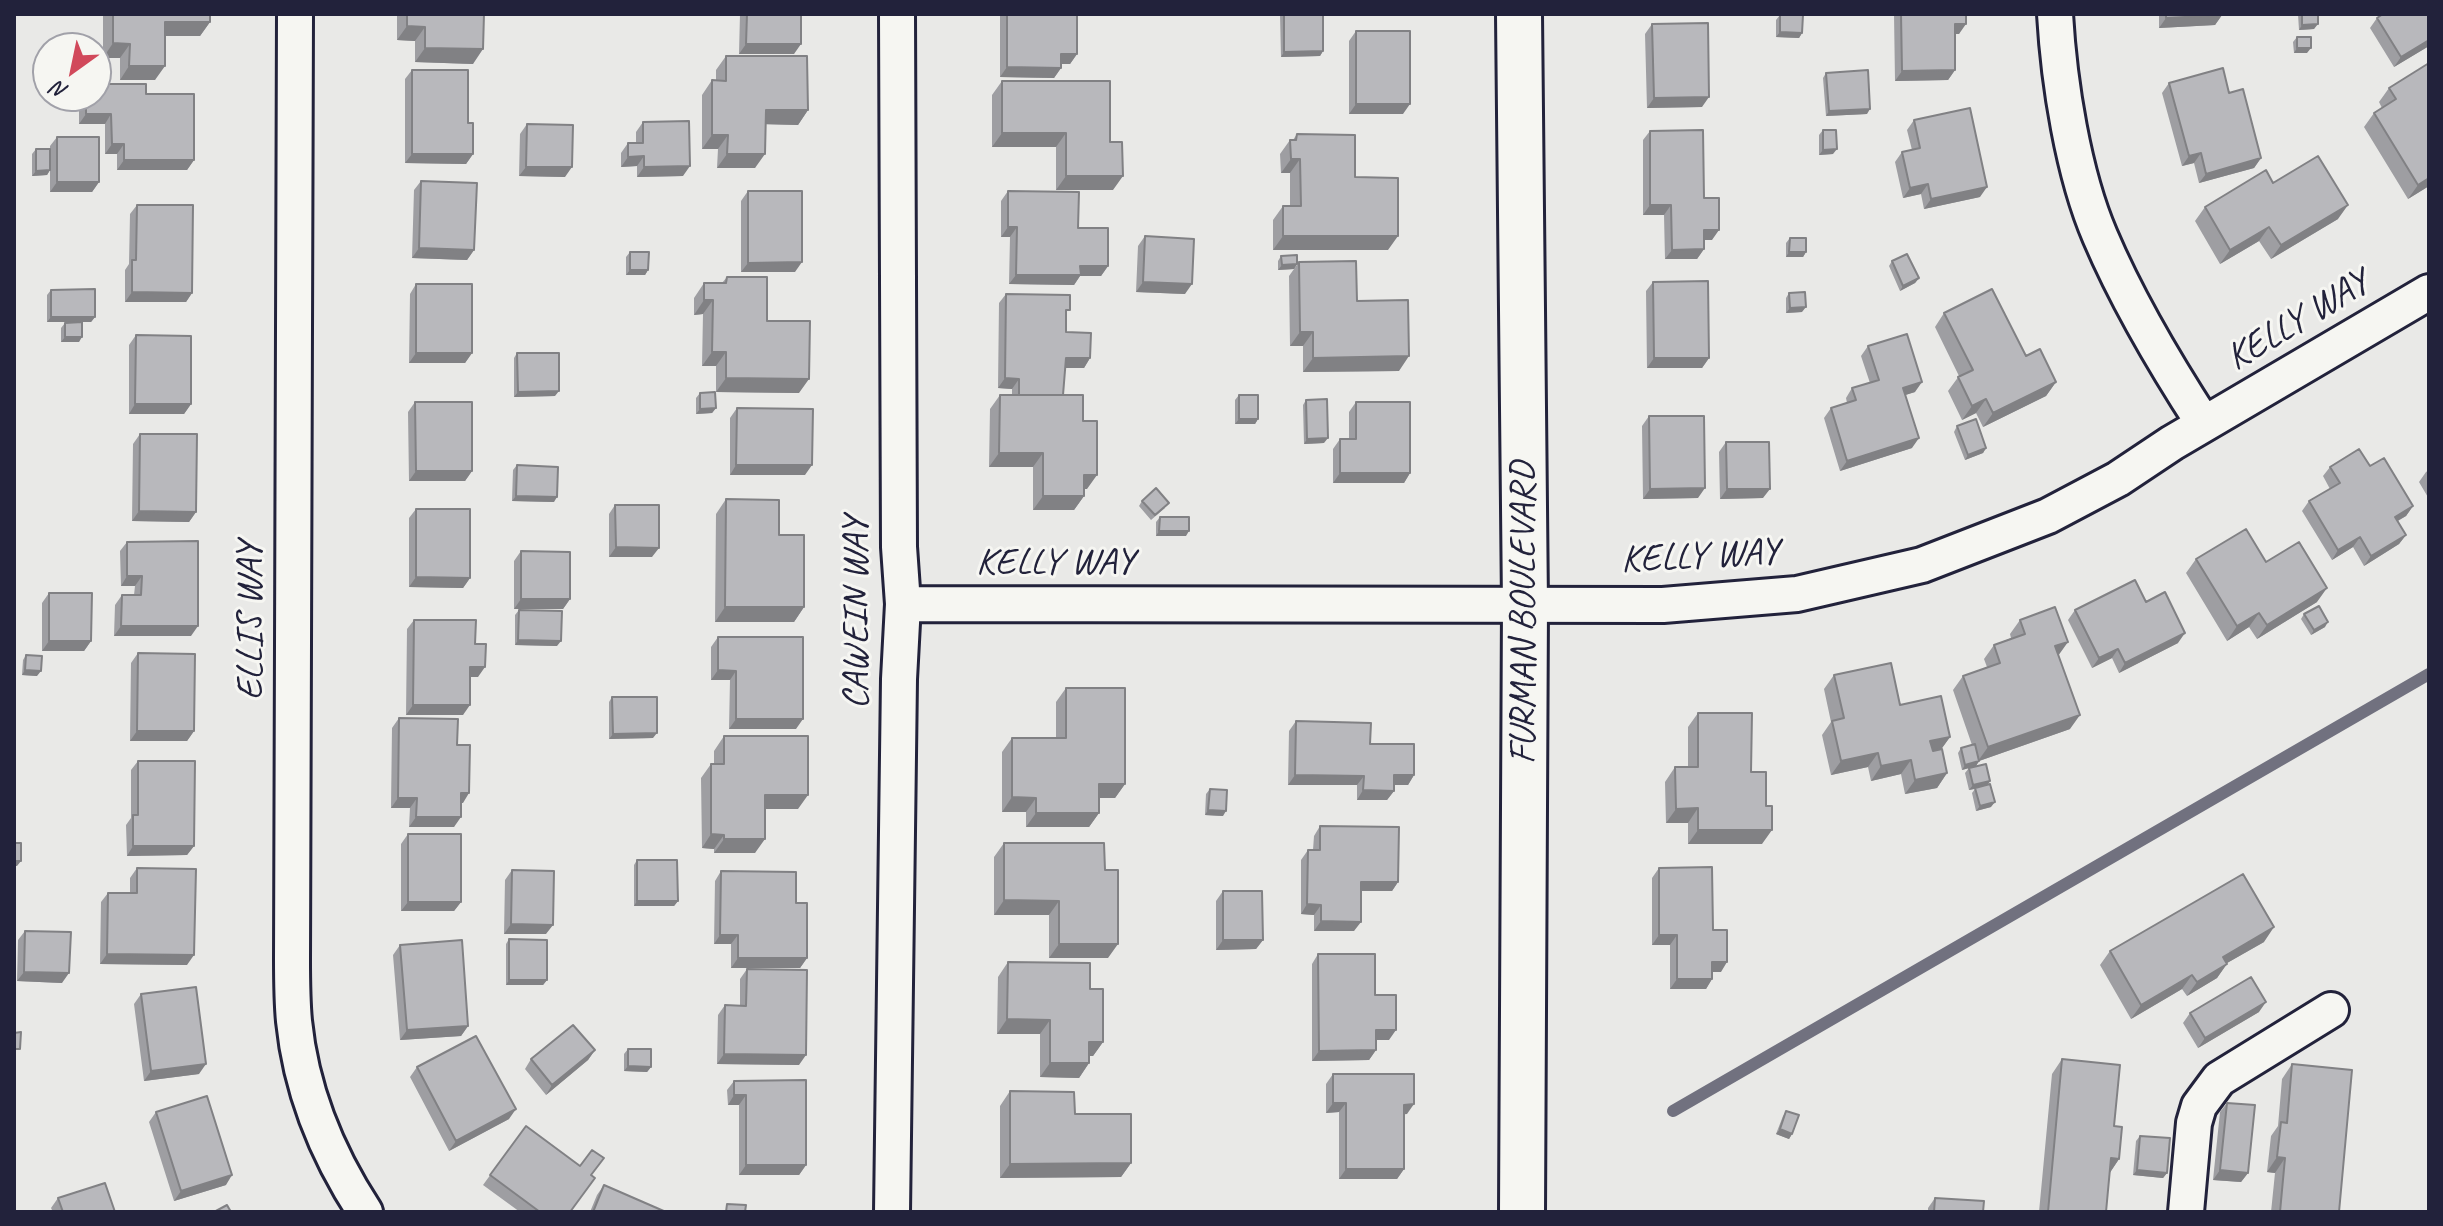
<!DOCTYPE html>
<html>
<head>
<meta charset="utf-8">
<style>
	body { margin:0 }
	#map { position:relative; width:2443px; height:1226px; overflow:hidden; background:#e9e9e7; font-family:Caveat,sans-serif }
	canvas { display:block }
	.frame { position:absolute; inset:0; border:16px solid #22223b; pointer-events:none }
	.north { position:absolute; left:32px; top:32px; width:80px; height:80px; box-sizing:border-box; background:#f6f6f2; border:2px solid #a1a1a9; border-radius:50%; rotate:213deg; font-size:22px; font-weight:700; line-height:32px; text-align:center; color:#22223b }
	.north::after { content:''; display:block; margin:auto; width:28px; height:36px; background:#d1495b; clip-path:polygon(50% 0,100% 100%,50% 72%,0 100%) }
</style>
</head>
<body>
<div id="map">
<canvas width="2443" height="1226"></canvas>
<div class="frame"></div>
<div class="north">N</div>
</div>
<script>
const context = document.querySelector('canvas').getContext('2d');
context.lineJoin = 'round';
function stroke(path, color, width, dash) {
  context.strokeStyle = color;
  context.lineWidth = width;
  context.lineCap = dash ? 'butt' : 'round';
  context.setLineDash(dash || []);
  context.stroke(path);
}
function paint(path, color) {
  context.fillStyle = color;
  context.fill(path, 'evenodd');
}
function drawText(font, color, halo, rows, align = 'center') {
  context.font = font + ' Caveat,sans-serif';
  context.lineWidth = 6;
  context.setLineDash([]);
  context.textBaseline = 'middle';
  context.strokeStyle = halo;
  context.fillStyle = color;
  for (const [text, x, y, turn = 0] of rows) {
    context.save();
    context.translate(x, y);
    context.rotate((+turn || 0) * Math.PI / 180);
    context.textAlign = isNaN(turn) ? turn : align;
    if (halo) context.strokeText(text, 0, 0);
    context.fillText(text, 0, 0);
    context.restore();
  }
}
stroke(new Path2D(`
	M1673 1111 2429 674`), '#71717f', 12);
const minor = new Path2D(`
	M295 14 292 958C292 979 292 1000 294 1021 301 1091 327 1154 365 1212
	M2055 14C2059 83 2073 173 2100 236 2128 302 2165 364 2204 424
	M903 604 1663 605 1797 594 1922 565 2048 516 2118 479 2172 443 2429 292
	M892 1212 899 679 903 604 899 547 897 14
	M2186 1212 2194 1123 2199 1106 2219 1079 2331 1010`);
const tertiary = new Path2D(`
	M1519 14 1525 605 1522 1212`);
stroke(minor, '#22223b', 40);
stroke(tertiary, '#22223b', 50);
stroke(minor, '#f6f6f2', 34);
stroke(tertiary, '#f6f6f2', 44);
paint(new Path2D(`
	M103 14H210V22L200 36H165L155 80H120V58H103Z
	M397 14H484L473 64 415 62V41L397 40Z
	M740 14H801L794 54H739Z
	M1000 14H1077V54L1070 64H1061V68L1054 78 1000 77Z
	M1280 14H1323V51L1320 56 1281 57Z
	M1894 14H1966L1959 34H1955V70L1948 80 1895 81Z
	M2159 14H2222V15L2215 25 2159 28Z
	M2298 14H2318L2314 29 2299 30Z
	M1780 15 1802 33 1799 38 1776 37V20Z
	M2377 18 2429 46 2394 67 2370 28Z
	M1652 24 1702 107 1647 108 1645 34Z
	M1356 31 1403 114H1349V41Z
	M2297 37 2307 53H2294L2293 42Z
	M726 56 808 110 798 125 766 124 755 168H717L718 149H702V95L712 80 716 81V70Z
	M2429 63V186L2408 199 2364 127 2374 113 2382 108 2379 102 2389 88Z
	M412 70 468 123 473 154 466 164 405 163V79Z
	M1826 73 1867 114 1826 116 1823 78Z
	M1002 81 1110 142 1113 190H1056V147H992V95Z
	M2169 83 2229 93 2261 158 2254 168 2199 183 2194 163 2182 166 2162 93Z
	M146 94 194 160 187 170H117V154H105V124H79V96Z
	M1914 120 1980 197 1924 209 1921 194 1903 198 1895 162 1902 152 1912 150 1907 130Z
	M643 122 683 176 637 177V166L621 167V153L628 143H636V132Z
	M527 124 565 177 519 176 520 134Z
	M1823 130 1833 154 1819 155V135Z
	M1650 131 1704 198 1712 240H1704V249L1697 259H1665L1664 215H1643V140Z
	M1297 134 1355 177 1388 250H1273V220L1283 206H1290V173H1281L1280 154 1290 140H1293Z
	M57 137 99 182 92 192H50V170L47 175 32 176V154L36 149 50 157V146Z
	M421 181 474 250 467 260 412 258 414 190Z
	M2273 183 2338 219 2271 259 2259 241 2220 264 2195 221 2205 207Z
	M748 191 795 272H741V201Z
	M1008 191 1078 228 1108 266 1101 276H1080L1074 285 1009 284 1010 237H1001V201Z
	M137 205 192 293 186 302H125V270L129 264 130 214Z
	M1145 236 1185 294 1136 292 1138 246Z
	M1790 238 1806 252 1803 257H1786V243Z
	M630 252 648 270 645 275H626V257Z
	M1281 256 1297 264 1294 269 1278 270V261Z
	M1892 261 1919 278 1915 283 1900 291 1889 266Z
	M1299 262 1357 301 1399 371 1303 372V346H1290L1289 276Z
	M727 277 767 321 799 393 716 392V366H702L703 314 694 315V298L704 283H722Z
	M1653 282 1709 358 1702 368H1647L1646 291Z
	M416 284 472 353 465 363H409L410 294Z
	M51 290 95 317 91 322H82L79 342H61V328L65 323 80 322H47V295Z
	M1789 293 1802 312 1786 313V298Z
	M1006 294 1066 316V332L1090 358 1084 368H1065L1063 395 1083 421 1087 489H1084V496L1074 510H1033V467H989L990 409 1000 395H1012V389L998 388 999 303Z
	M1944 313 2026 356 2056 382 2046 396 1983 427 1976 413 1962 420 1948 391 1959 376 1935 327Z
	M136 335 191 404 184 414H129V345Z
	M1868 346 1915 392 1905 395 1912 448 1840 471 1824 418 1831 408 1847 403 1846 398 1852 388 1870 383 1861 356Z
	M517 353 555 396 514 397V358Z
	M700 393 716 408 712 413 696 414V398Z
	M1239 395 1258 419 1255 424H1235V400Z
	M1306 400 1324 443 1304 444 1303 405Z
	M415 402 472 471 465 481H409L408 412Z
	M1356 402 1410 473 1404 483H1333V449L1340 439H1349V412Z
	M737 408 805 475H730V418Z
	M1649 416 1698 498 1643 499 1642 426Z
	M1957 426 1986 448 1983 453 1965 460 1954 432Z
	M140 434 196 512 189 522 132 521 133 444Z
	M1726 442 1763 498 1720 499 1719 452Z
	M517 465 554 502 512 501 513 470Z
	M2370 466 2413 506 2406 516 2398 521 2406 535 2399 544 2364 566 2353 547 2332 560 2302 511 2309 501 2330 489 2323 476 2330 467Z
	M2429 470V499L2419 482 2426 472Z
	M726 499 779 535 804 607 794 622H715L716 514Z
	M1142 501 1165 508 1151 520 1139 506Z
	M615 505 652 557H609V514Z
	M416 509 470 578 463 588 409 587V518Z
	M1160 517 1186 536H1156V522Z
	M127 542 191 636H114L115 605 122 595H134L135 586H121L120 551Z
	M521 551 570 599 563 609H514V561Z
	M2196 559 2266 562 2317 602 2257 639 2249 627 2227 641 2186 573Z
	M49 593 91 641 84 651H42V603Z
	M2146 602 2178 643 2119 673 2112 658 2092 668 2068 620 2075 610Z
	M519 610 557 646 515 645V615Z
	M2304 614 2325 627 2311 635 2301 619Z
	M414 620 475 644 478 677H470L463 715H406L407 629Z
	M2020 620 2058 655 2070 729 1979 761 1976 766 1987 785 1991 807 1976 811 1972 793 1975 789 1969 790 1965 773 1969 768 1962 770 1958 753 1961 748 1972 745 1953 690 1963 676 1987 667 1984 659 1994 645 2011 638 2010 634Z
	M718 637 796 729H729L730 680H711V647Z
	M138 653 194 731 187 741H130L131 663Z
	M26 655 37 676 22 675 23 660Z
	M1834 675 1900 705 1950 737 1941 749 1947 773 1937 788 1905 794 1901 774 1871 781 1868 767 1831 775 1822 735 1831 722 1824 689Z
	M1066 688 1125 784 1115 798H1099V813L1089 827H1026V812H1002V752L1012 738H1056V702Z
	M612 697 653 738 609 739V702Z
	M1698 713 1751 772 1762 844H1688V823H1666L1665 782 1675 767H1688V727Z
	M399 718 457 745 463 803H461L454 827H409L410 808H391L392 728Z
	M1296 721 1370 744 1414 775 1408 785H1394V791L1387 800H1357V785H1288L1289 731Z
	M724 736 798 809H765L755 853H714V849L702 848 701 778 711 764H714V751Z
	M138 761 194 846 187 855 127 856 126 825 131 818V770Z
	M1210 789 1223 816 1205 815 1206 794Z
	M1320 826 1398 882 1392 891H1361L1354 931H1314V915L1301 914V860L1308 850H1313L1314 836Z
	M408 834 461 902 454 911H401V844Z
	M1004 843H1104L1108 958H1049V915H994V857Z
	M637 860 678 901 674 906H634V865Z
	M137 868 187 965 100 964 101 902 108 893H130V878Z
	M1659 868 1713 930 1721 972H1712V979L1706 989H1670V945H1652V878Z
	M512 870 546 934H504L505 880Z
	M721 871 796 903 807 958 800 968H731V944H714L715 881Z
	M1223 891 1263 940 1256 949 1216 950V901Z
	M25 931 62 983 17 981 18 940Z
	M509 939 547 980 543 985H506V944Z
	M2264 942 2227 963 2217 978 2187 996 2182 989 2131 1019 2100 965 2110 951Z
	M400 945 468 1026 461 1036 400 1040 393 955Z
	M1318 954 1375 995 1389 1040H1376V1050L1369 1060 1312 1061V964Z
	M1008 962 1090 989 1103 1042 1093 1056H1089V1063L1079 1078 1040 1077V1034H997L998 977Z
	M747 969 799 1065 717 1064 718 1015 725 1005 740 1006V979Z
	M141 994 199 1074 144 1081 134 1004Z
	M2259 1012 2198 1048 2183 1023 2190 1013Z
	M628 1049 651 1067 647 1072 624 1071V1054Z
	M595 1050 588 1060 546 1095 525 1069 531 1059Z
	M2062 1059 2114 1126 2119 1159 2109 1174 2106 1212H2039L2052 1074Z
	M2292 1064 2339 1212H2271L2275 1173 2267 1172 2271 1136 2278 1126 2282 1079Z
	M417 1067 509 1119 449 1151 410 1077Z
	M1333 1074 1407 1114H1404V1169L1397 1179H1339V1112L1326 1113V1084Z
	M734 1081 806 1165 799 1175H739V1105H728L727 1090Z
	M1010 1091 1075 1114 1131 1163 1121 1177 1000 1178V1106Z
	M2227 1103 2248 1173 2241 1182 2213 1180 2220 1112Z
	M1786 1111 1792 1134 1789 1139 1776 1134 1783 1116Z
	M156 1112 226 1185 174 1201 149 1122Z
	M526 1126 591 1176 570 1212H520L483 1185Z
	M2140 1136 2167 1173 2163 1178 2133 1175 2136 1141Z
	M604 1185 666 1212H590L597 1195Z
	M58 1198 115 1212H53L51 1208Z
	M1935 1198 1983 1212H1928V1208Z`), '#9e9ea2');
paint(new Path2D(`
	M2222 15 2215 25 2159 28 2166 18Z
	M165 22H210L200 36H155Z
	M1955 24H1966L1959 34H1948Z
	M2318 24 2314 29 2299 30 2302 25Z
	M407 26 425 27 415 41 397 40Z
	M1780 32 1802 33 1799 38 1776 37Z
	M2429 40V46L2394 67 2401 57Z
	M113 43 130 44 120 58H103Z
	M746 44H801L794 54H739Z
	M425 48 483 49 473 64 415 62Z
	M2297 48H2311L2307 53H2294Z
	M1323 51 1320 56 1281 57 1284 52Z
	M1061 54H1077L1070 64H1054Z
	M129 66H165L155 80H120Z
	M1007 67 1061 68 1054 78 1000 77Z
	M1955 70 1948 80 1895 81 1902 71Z
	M1709 97 1702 107 1647 108 1654 98Z
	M1356 104H1410L1403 114H1349Z
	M1870 109 1867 114 1826 116 1829 111Z
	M766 110H808L798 125 756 124Z
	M86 114H111L105 124H79Z
	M1002 133H1066L1056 147H992Z
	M712 135H728L718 149H702Z
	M112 144H124L117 154H105Z
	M1837 149 1833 154 1819 155 1823 150Z
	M2201 153 2194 163 2182 166 2189 156Z
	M412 154H473L466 164 405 163Z
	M727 154H765L755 168H717Z
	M644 156 637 166 621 167 628 157Z
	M2261 158 2254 168 2199 183 2206 174Z
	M1291 159H1300L1290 173H1281Z
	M124 160H194L187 170H117Z
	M690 166 683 176 637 177 644 167Z
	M526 167H572L565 177 519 176Z
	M50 170 47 175 32 176 36 171Z
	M1066 176H1123L1113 190H1056Z
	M2429 178V186L2408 199 2418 185Z
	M57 182H99L92 192H50Z
	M1928 184 1921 194 1903 198 1910 188Z
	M1987 187 1980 197 1924 209 1931 199Z
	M1650 205H1671L1664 215H1643Z
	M2348 205 2338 219 2271 259 2281 245Z
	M1008 227H1017L1010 237H1001Z
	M2269 227 2259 241 2220 264 2230 250Z
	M1704 230H1719L1712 240H1697Z
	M1283 236H1398L1388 250H1273Z
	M419 248 474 250 467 260 412 258Z
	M1704 249 1697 259H1665L1672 250Z
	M1789 252H1806L1803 257H1786Z
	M802 262 795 272H741L748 263Z
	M1297 264 1294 269 1278 270 1282 265Z
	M1080 266H1108L1101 276H1080L1074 285 1009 284 1016 275Z
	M630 270H648L645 275H626Z
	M1919 278 1915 283 1900 291 1903 286Z
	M1143 282 1192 284 1185 294 1136 292Z
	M132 292 192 293 186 302H125Z
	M704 300H713L703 314 694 315Z
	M1806 307 1802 312 1786 313 1790 308Z
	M51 317H95L91 322H47Z
	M1300 332H1313L1303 346H1290Z
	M65 337H82L79 342H61Z
	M712 352H726L716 366H702Z
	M416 353H472L465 363H409Z
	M1409 356 1399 371 1303 372 1313 358Z
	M1066 358H1090L1084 368H1059Z
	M1654 358H1709L1702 368H1647Z
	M726 378 809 379 799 393 716 392Z
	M1005 378 1019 379 1012 389 998 388Z
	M1922 382 1915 392 1896 398 1903 388Z
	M2056 382 2046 396 1983 427 1993 413Z
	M559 391 555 396 514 397 518 392Z
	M1986 399 1976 413 1962 420 1972 406Z
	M135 404H191L184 414H129Z
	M716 408 712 413 696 414 700 409Z
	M1239 419H1258L1255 424H1235Z
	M1328 438 1324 443 1304 444 1307 439Z
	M1919 438 1912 448 1840 471 1847 461Z
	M1986 448 1983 453 1965 460 1968 455Z
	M999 453H1043L1033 467H989Z
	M736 465H812L805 475H730Z
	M416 471H472L465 481H409Z
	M1340 473H1410L1404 483H1333Z
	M1084 475H1097L1087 489H1074Z
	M1705 488 1698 498 1643 499 1650 489Z
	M1727 489H1770L1763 498 1720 499Z
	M516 496 557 497 554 502 512 501Z
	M1043 496H1084L1074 510H1033Z
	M2413 506 2406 516 2388 526 2395 517Z
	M139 511 196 512 189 522 132 521Z
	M1159 531H1189L1186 536H1156Z
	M2406 535 2399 544 2364 566 2371 556Z
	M2360 537 2353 547 2332 560 2338 550Z
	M616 547 659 548 652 557H609Z
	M127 576H142L135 586H121Z
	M416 577 470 578 463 588 409 587Z
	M2327 588 2317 602 2257 639 2267 625Z
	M521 599H570L563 609H514Z
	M725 607H804L794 622H715Z
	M2259 613 2249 627 2227 641 2237 626Z
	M2328 622 2325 627 2311 635 2314 630Z
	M121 626H198L191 636H114Z
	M2185 633 2178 643 2119 673 2125 663Z
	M518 640 561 641 557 646 515 645Z
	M49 641H91L84 651H42Z
	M2068 642 2058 656 2055 646Z
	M2118 649 2112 658 2092 668 2099 658Z
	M470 667H485L478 677H463Z
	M25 670 41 671 37 676 22 675Z
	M718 670 736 671 730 680H711Z
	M413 705H470L463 715H406Z
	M2080 715 2070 729 1979 761 1976 766 1962 770 1965 765 1978 761 1988 747Z
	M736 719H803L796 729H729Z
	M137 731H194L187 741H130Z
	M657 733 653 738 609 739 613 734Z
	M1950 737 1940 751 1920 755 1930 741Z
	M1878 753 1868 767 1831 775 1841 761Z
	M1911 760 1901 774 1871 781 1881 766Z
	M1947 773 1937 788 1905 794 1915 780Z
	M1295 775 1364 776 1357 785H1288Z
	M1394 775H1414L1408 785H1387Z
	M1990 781 1987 786 1969 790 1973 785Z
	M1099 784H1125L1115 798H1089Z
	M1363 790 1394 791 1387 800H1357Z
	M461 793H469L463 803H454Z
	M765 795H808L798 809H755Z
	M1012 797 1036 798 1026 812H1002Z
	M398 798H417L410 808H391Z
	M1995 802 1991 807 1976 811 1980 806Z
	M1698 808 1688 823H1666L1676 809Z
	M1208 810 1226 811 1223 816 1205 815Z
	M1036 813H1099L1089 827H1026Z
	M416 817H461L454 827H409Z
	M1698 830H1772L1762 844H1688Z
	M711 834 724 835 714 849 702 848Z
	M724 839H765L755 853H714Z
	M133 846H194L187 855 127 856Z
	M14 861H21L17 866H14Z
	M1361 882H1398L1392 891H1354Z
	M1004 900 1059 901 1049 915H994Z
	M637 901H678L674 906H634Z
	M408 902H461L454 911H401Z
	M1307 904 1321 905 1314 915 1301 914Z
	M1321 921 1361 922 1354 931H1314Z
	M511 924 553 925 546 934H504Z
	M2274 927 2264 942 2213 971 2223 957Z
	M720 935H738L731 944H714Z
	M1659 935H1677L1670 945H1652Z
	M1223 940H1263L1256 949 1216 950Z
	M1059 944H1118L1108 958H1049Z
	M107 954 194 955 187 965 100 964Z
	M738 958H807L800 968H731Z
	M1712 962H1727L1721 972H1705Z
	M2227 964 2217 978 2187 996 2197 982Z
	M24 972 69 973 62 983 17 981Z
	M2192 975 2182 989 2131 1019 2141 1005Z
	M1677 979H1712L1706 989H1670Z
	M509 980H547L543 985H506Z
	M2266 1002 2259 1012 2198 1048 2205 1038Z
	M1007 1019 1050 1020 1040 1034H997Z
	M468 1026 461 1036 400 1040 407 1030Z
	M1376 1030H1396L1389 1040H1369Z
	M1089 1042H1103L1093 1056H1079Z
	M595 1050 588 1060 546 1095 552 1085Z
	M1376 1050 1369 1060 1312 1061 1319 1051Z
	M724 1054 806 1055 799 1065 717 1064Z
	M1050 1063H1089L1079 1078 1040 1077Z
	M206 1064 199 1074 144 1081 151 1071Z
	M628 1066 651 1067 647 1072 624 1071Z
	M734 1095H746L739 1105H728Z
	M1333 1103H1346L1339 1112 1326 1113Z
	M1414 1104 1407 1114 1397 1115 1404 1105Z
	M516 1109 509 1119 449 1151 456 1141Z
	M1780 1129 1792 1134 1789 1139 1776 1134Z
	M2277 1157 2285 1158 2275 1173 2267 1172Z
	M2111 1158 2119 1159 2109 1174Z
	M1131 1163 1121 1177 1000 1178 1010 1164Z
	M746 1165H806L799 1175H739Z
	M1346 1169H1404L1397 1179H1339Z
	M2137 1170 2167 1173 2163 1178 2133 1175Z
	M2220 1170 2248 1173 2241 1182 2213 1180Z
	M232 1175 226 1185 174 1201 181 1191Z`), '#818184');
const building = new Path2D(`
	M113 14H210V22H165V66H129L130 44 113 43Z
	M407 14H484L483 49 425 48V27L407 26Z
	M747 14H801V44H746Z
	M1007 14H1077V54H1061V68L1007 67Z
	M1284 14H1323V51L1284 52Z
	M1901 14H1966V24H1955V70L1902 71Z
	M2166 14H2222V15L2166 18Z
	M2302 14H2318V24L2302 25Z
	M2383 14H2429V40L2401 57 2377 18Z
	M1780 15H1803L1802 33 1780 32Z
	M1708 23 1709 97 1654 98 1652 24Z
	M1356 31H1410V104H1356Z
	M2297 37H2311V48H2297Z
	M726 56H807L808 110H766L765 154H727L728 135H712V80L726 81Z
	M2429 63V178L2418 185 2374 113 2396 99 2389 88Z
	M2223 68 2229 93 2243 89 2261 158 2206 174 2201 153 2189 156 2169 83Z
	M412 70H468V123H473V154H412Z
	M1868 70 1870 109 1829 111 1826 73Z
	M1002 81H1110V142H1122L1123 176H1066V133H1002Z
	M96 84H146V94H194V160H124V144H112L111 114H86V96H96Z
	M1970 108 1987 187 1931 199 1928 184 1910 188 1902 152 1920 148 1914 120Z
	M689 121 690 166 644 167V156L628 157V143H643V122Z
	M527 124 573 125 572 167H526Z
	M1703 130 1704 198H1719V230H1704V249L1672 250 1671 205H1650V131Z
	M1823 130H1836L1837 149 1823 150Z
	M1297 134 1355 135V177L1398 178V236H1283V206H1301L1300 159H1291L1290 140H1296Z
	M57 137H99V182H57Z
	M36 149H50V170L36 171Z
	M2318 156 2348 205 2281 245 2269 227 2230 250 2205 207 2266 170 2273 183Z
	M421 181 477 183 474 250 419 248Z
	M748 191H802V262L748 263Z
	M1008 191 1079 192 1078 228H1108V266H1080L1081 275H1016L1017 227H1008Z
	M137 205H193L192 293 132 292V260H136Z
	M1145 236 1194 239 1192 284 1143 282Z
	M1790 238H1806V252H1789Z
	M630 252H649L648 270H630Z
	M1907 254 1919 278 1903 286 1892 261Z
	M1297 255V264L1282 265 1281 256Z
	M1356 261 1357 301 1408 300 1409 356 1313 358V332H1300L1299 262Z
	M727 277H767V321H810L809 379 726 378V352H712L713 300H704V283H726Z
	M1708 281 1709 358H1654L1653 282Z
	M416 284H472V353H416Z
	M95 289V317H51V290Z
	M1992 289 2026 356 2040 349 2056 382 1993 413 1986 399 1972 406 1958 377 1973 370 1944 313Z
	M1805 292 1806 307 1790 308 1789 293Z
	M1006 294 1070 295V310H1066V332L1091 333 1090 358H1066L1063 395H1019V379L1005 378Z
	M82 322V337H65V323Z
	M1907 334 1922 382 1903 388 1919 438 1847 461 1831 408 1856 400 1852 388 1879 380 1868 346Z
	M136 335 191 336V404H135Z
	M517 353H559V391L518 392Z
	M715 392 716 408 700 409V393Z
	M1000 395H1083V421H1097V475H1084V496H1043V453H999Z
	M1239 395H1258V419H1239Z
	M1327 399 1328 438 1307 439 1306 400Z
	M415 402H472V471H416Z
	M1356 402H1410V473H1340V439H1356Z
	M737 408 813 409 812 465H736Z
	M1649 416H1704L1705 488 1650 489Z
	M1976 419 1986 448 1968 455 1957 426Z
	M140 434H197L196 512 139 511Z
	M1726 442H1769L1770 489H1727Z
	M2359 449 2370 466 2384 458 2413 506 2395 517 2406 535 2371 556 2360 537 2338 550 2309 501 2340 483 2330 467Z
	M517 465 558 467 557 497 516 496Z
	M1156 488 1169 503 1155 515 1142 501Z
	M726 499 779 500V535H804V607H725Z
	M615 505H659V548L616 547Z
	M416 509H470V578L416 577Z
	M1160 517H1189V531H1159Z
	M2246 529 2266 562 2299 542 2327 588 2267 625 2259 613 2237 626 2196 559Z
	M198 541V626H121L122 595H141L142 576H127V542Z
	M521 551 570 552V599H521Z
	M2135 580 2146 602 2165 592 2185 633 2125 663 2118 649 2099 658 2075 610Z
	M49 593H92L91 641H49Z
	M2319 606 2328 622 2314 630 2304 614Z
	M2055 607 2068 642 2055 646 2080 715 1988 747 1963 676 2000 663 1994 645 2025 634 2020 620Z
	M519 610 562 611 561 641 518 640Z
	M414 620H476L475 644H486L485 667H470V705H413Z
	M718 637H803V719H736V671L718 670Z
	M138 653 195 654 194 731H137Z
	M26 655 42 656 41 671 25 670Z
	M1891 663 1900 705 1941 696 1950 737 1930 741 1933 751 1942 749 1947 773 1915 780 1911 760 1881 766 1878 753 1841 761 1832 721 1844 718 1834 675Z
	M1066 688H1125V784H1099V813H1036V798L1012 797V738H1066Z
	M612 697H657V733L613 734Z
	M1698 713H1752L1751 772H1766V806H1772V830H1698V808L1676 809 1675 767H1698Z
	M399 718 458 719 457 745H470L469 793H461V817H416L417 798H398Z
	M1296 721 1371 723 1370 744H1414V775H1394V791L1363 790 1364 776 1295 775Z
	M724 736H808V795H765V839H724V835L711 834V764H724Z
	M1975 744 1979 761 1965 765 1961 748Z
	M138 761H195L194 846H133V815H138Z
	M1986 764 1990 781 1973 785 1969 768Z
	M1990 784 1995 802 1980 806 1975 788Z
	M1210 789 1227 790 1226 811 1208 810Z
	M1320 826 1399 827 1398 882H1361V922L1321 921V905L1307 904 1308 850H1320Z
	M408 834H461V902H408Z
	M14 843H21V861H14Z
	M1004 843H1104L1105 870H1118V944H1059V901L1004 900Z
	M637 860H677L678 901H637Z
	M1712 867 1713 930H1727V962H1712V979H1677V935H1659V868Z
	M137 868 196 869 194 955 107 954 108 893H137Z
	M512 870 554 871 553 925 511 924Z
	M721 871 796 872V903H807V958H738V935H720Z
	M2243 874 2274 927 2223 957 2227 964 2197 982 2192 975 2141 1005 2110 951Z
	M1223 891H1262L1263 940H1223Z
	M25 931 71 932 69 973 24 972Z
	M509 939 547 940V980H509Z
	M462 940 468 1026 407 1030 400 945Z
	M1318 954H1375V995H1396V1030H1376V1050L1319 1051Z
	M1008 962 1090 963V989H1103V1042H1089V1063H1050V1020L1007 1019Z
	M747 969 807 970 806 1055 724 1054 725 1005 746 1006Z
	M2251 977 2266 1002 2205 1038 2190 1013Z
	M196 987 206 1064 151 1071 141 994Z
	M573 1025 595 1050 552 1085 531 1059Z
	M21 1032 20 1049H14V1033Z
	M476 1036 516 1109 456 1141 417 1067Z
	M628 1049H651V1067L628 1066Z
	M2062 1059 2120 1065 2114 1126 2122 1127 2119 1159 2111 1158 2106 1212H2048Z
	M2292 1064 2352 1070 2339 1212H2280L2285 1158 2277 1157 2281 1122 2287 1123Z
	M1333 1074H1414V1104L1404 1105V1169H1346V1103H1333Z
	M806 1080V1165H746V1095H734V1081Z
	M1010 1091 1074 1092 1075 1114H1131V1163L1010 1164Z
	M207 1096 232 1175 181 1191 156 1112Z
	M2227 1103 2255 1105 2248 1173 2220 1170Z
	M1786 1111 1799 1115 1792 1134 1780 1129Z
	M526 1126 580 1166 592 1150 604 1158 591 1175 595 1178 570 1212H540L490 1175Z
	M2140 1136 2170 1138 2167 1173 2137 1170Z
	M105 1183 115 1212H63L58 1198Z
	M604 1185 666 1212H593Z
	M1935 1198 1984 1201 1983 1212H1934Z
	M727 1204 746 1205 745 1212H726Z
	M227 1205 231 1212H214Z`);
paint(building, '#b8b8bc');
stroke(building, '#818184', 2);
drawText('38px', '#22223b', '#f6f6f2', [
	["KELLY WAY",2298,321,-31],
	["KELLY WAY",1700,557,-3],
	["KELLY WAY",1055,563],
	["CAWEIN WAY",857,613,-90],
	["FURMAN BOULEVARD",1524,613,-90],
	["ELLIS WAY",251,621,-90]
]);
</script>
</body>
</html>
